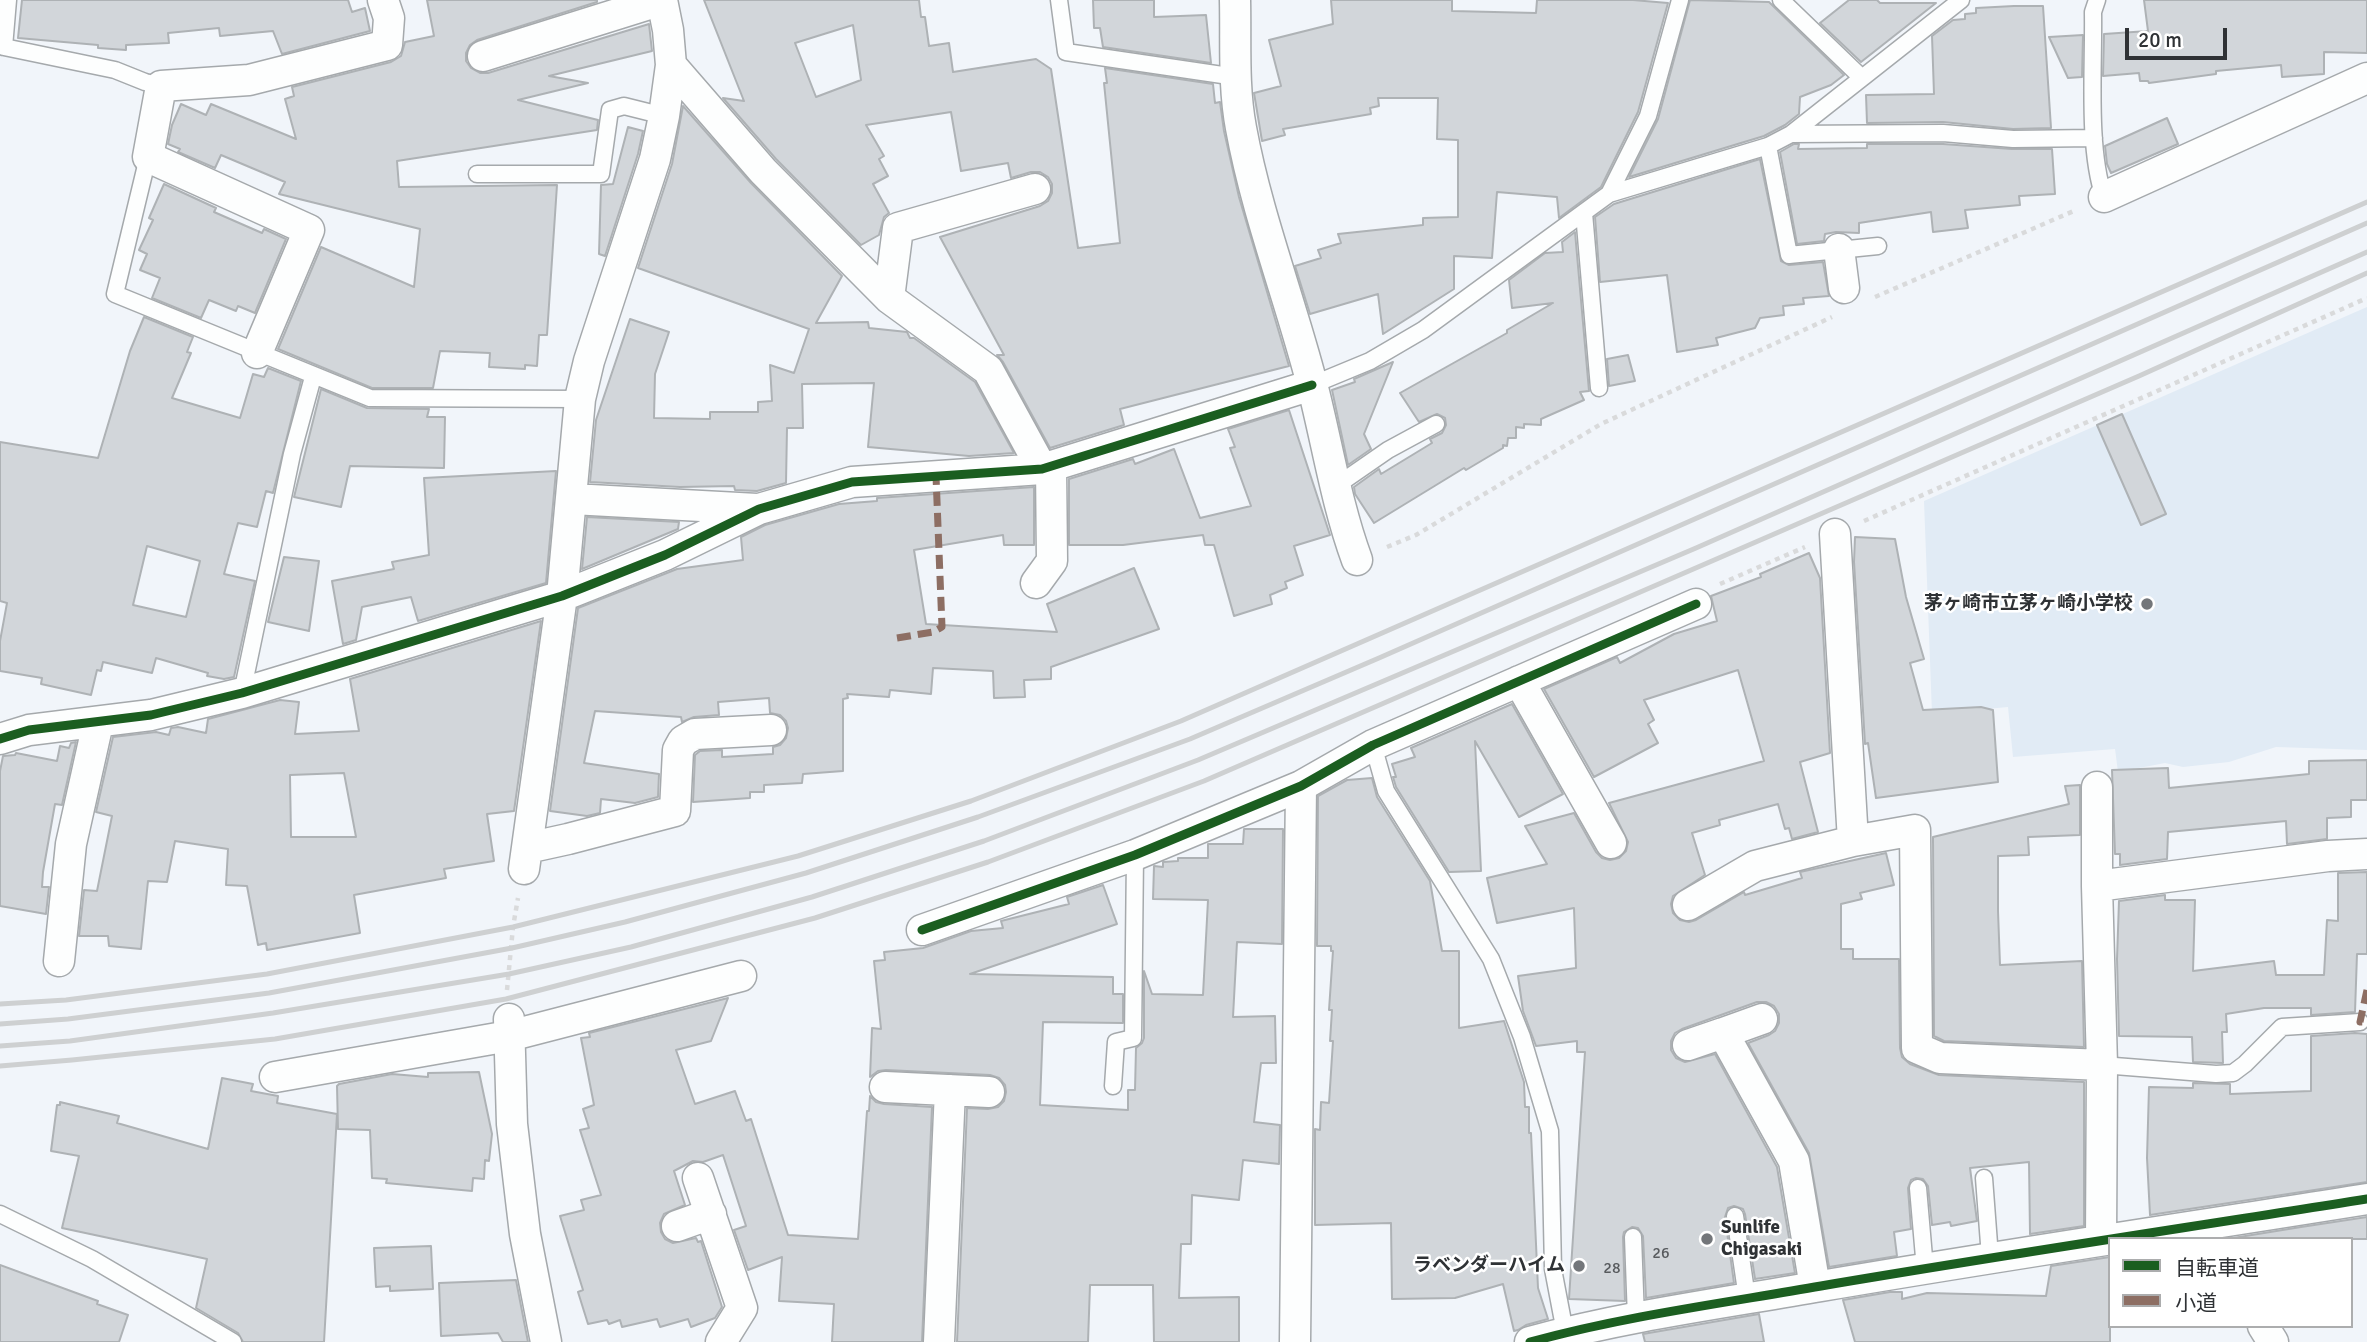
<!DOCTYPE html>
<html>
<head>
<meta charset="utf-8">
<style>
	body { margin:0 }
	#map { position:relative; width:2367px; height:1342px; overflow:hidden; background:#f1f5fa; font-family:Signika,"Noto Sans JP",sans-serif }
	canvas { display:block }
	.legend { position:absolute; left:2108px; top:1237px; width:245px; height:91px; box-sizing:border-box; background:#fff; border:2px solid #acadae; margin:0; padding:9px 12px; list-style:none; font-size:21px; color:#2f3235 }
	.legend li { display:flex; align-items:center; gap:14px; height:35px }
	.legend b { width:35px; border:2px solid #acadae }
	.scale { position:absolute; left:2125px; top:28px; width:102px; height:32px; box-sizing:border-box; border:4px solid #2f3235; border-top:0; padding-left:9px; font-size:21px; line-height:24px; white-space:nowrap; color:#2f3235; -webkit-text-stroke:5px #fff; paint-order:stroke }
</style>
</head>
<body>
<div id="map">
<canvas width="2367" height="1342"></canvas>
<ul class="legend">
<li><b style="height:9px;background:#1b5e20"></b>自転車道</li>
<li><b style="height:9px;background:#8d6e63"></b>小道</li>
</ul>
<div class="scale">20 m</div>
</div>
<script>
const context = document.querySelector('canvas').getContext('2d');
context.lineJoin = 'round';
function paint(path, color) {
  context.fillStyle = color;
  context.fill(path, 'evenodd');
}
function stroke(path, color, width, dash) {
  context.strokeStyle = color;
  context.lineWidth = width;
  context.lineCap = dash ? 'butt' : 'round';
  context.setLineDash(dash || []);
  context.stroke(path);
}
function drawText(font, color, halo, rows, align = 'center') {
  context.font = font + ' Signika,"Noto Sans JP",sans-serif';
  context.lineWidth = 5;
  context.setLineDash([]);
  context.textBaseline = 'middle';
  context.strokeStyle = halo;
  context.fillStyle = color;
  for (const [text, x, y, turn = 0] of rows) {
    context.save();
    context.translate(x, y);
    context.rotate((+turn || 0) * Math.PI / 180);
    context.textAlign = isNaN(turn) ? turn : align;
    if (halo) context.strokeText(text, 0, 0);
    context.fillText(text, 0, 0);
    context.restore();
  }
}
paint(new Path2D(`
	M2367 307V750L2276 747 2229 762 2183 767 2165 763 2118 772 2115 749 2013 757 2008 707 1932 714 1924 501Z`), '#e1ebf5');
const building = new Path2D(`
	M22 0H348L352 12 365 8 370 31 282 54 273 31 220 36 219 28 168 33 169 43 126 45V50L98 48V45L18 38Z
	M427 0H597V2L477 40 470 45 466 53V61L471 68 480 73H488L649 24 652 51 549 76 588 83 518 100 598 120 597 130 397 161 399 187 557 185 547 335H539L537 366 525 365V369L489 367 490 353 440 351 433 388H372L278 349 321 247 414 287 420 229 279 194 285 182 221 155 215 168 178 152 180 149 168 144 172 125 181 104 206 115 211 104 296 139 285 99 294 96 292 87 391 62 401 56 405 42 434 36Z
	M704 0H919L921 17H925L929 46 949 43 953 72 1036 59 1051 69 1078 248 1120 243 1104 83H1107L1105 68 1213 84 1215 103 1220 102 1224 131 1239 197 1289 366 1120 409 1124 425 1050 448 1003 362 997 355H1004L940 237 1040 206 1048 201 1052 193V184L1048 177 1040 172H1031L1011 178 1008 163 961 171 951 112 866 125 884 156 879 159 888 176 873 184 889 213 884 217 879 235 861 245 776 159 723 98 744 101ZM853 25 861 80 816 97 795 43Z
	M1093 0H1154V17L1206 15 1211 63 1103 47 1100 28H1094Z
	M1331 0H1452V11L1536 13 1537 0H1633L1668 3 1638 112 1601 187 1559 218 1557 197 1497 192 1492 258 1454 256V289L1383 334 1378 294 1310 314 1295 266 1321 258 1318 250 1341 243 1338 234 1423 225V218L1458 217V140L1437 139 1438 98H1378L1379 106 1370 108 1371 114 1283 129 1285 135 1262 141 1254 93 1281 86 1269 40 1333 24Z
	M1690 0 1769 2 1844 75 1831 85 1800 97 1799 114 1785 125 1764 136 1629 177 1658 119Z
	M1849 0H1877L1880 3H1936L1861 62 1820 23Z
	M2144 0H2367V53L2324 52V74L2282 77 2281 65 2216 71V74L2149 83 2148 81H2140L2139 73 2103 76 2104 34 2148 31Z
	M2014 6H2043L2051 128 2013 129 1943 122 1867 123 1866 95 1934 94 1932 36 1953 20 1965 19V14L1976 13V8Z
	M2083 35 2082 77 2068 78 2049 37Z
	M683 106 751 183 842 276 816 323 868 322 869 328 907 332 910 338H914L975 382 1014 453 969 456 868 447 874 383 802 384 803 428H787L786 483 757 491 735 490 734 486 680 487 590 482 596 420 630 319 669 332 655 374 654 418 710 419V412H758V402L772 401 770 365 794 373 809 329 638 268 672 164Z
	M2167 118 2178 144 2111 173 2107 164 2105 146Z
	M628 127 643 131 638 154 605 256 599 254 601 185 613 184Z
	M1794 144H1799L1798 149 1867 148V144H1943L2012 149H2052L2055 194 2019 196 2020 205 1965 210 1968 228 1933 232 1931 212 1859 223V233L1836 232 1825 234 1824 241 1797 244 1780 152Z
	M1760 159 1781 261 1789 265 1823 262 1829 296 1803 298 1804 304 1783 306 1784 315 1760 318 1755 328 1716 338 1718 345 1677 352 1667 275 1600 282 1595 217 1614 204Z
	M164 184 216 208 214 212 262 233 264 229 286 239 255 313 238 306 236 311 209 300 201 318 152 298 160 278 140 270 147 254 139 250 153 220 149 218Z
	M1575 232 1589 391 1580 392 1584 400 1541 419V425L1524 424V428L1516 427V438H1508L1507 446 1503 445V448L1466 470 1464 468 1374 523 1355 494 1354 487 1379 469 1381 474 1432 443 1430 439 1442 433 1446 425 1445 418 1437 414 1419 422 1400 393 1507 333V330L1553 303 1512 308 1509 280 1545 253 1563 252 1562 242Z
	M144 317 193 337 187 352 191 353 172 398 240 418 253 374 264 377 268 368 301 381 273 493 266 491 257 527 238 523 224 574 255 581 234 677 224 679 207 676 208 673 156 658 152 673 103 662 101 671 97 670 91 695 41 684 42 678 0 671V641L7 603 0 601V442L98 458 130 351ZM147 546 200 561 186 617 133 605Z
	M1628 355 1635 381 1609 386 1607 359Z
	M1393 362 1364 434 1371 449 1348 465 1332 390 1355 382 1354 379Z
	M321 389 367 408 429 409 427 417H445L444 468 350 466 341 507 294 497Z
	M1289 410 1330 535 1294 546 1303 575 1285 582 1287 588 1270 595 1272 604 1234 616 1214 545H1205L1203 535 1123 545H1069V479L1133 459 1135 464 1174 449 1200 518 1251 506 1230 448 1235 447 1228 429Z
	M2122 414 2166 514 2141 525 2097 425Z
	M556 471 546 583 418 621 411 597 362 607 356 640 343 644 332 581 394 569 392 562 429 555 424 478Z
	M1034 487V545H1004L1003 535 914 550 926 624 1057 632 1047 604 1134 568 1159 629 1051 667V679L1024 680 1025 697 994 698 993 671 933 668 931 694 890 690 889 697 847 694 848 698 843 699V771L803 774 802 783 764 785V792H750V798L693 802 695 755 700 751 722 750V757L773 754V747L780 745 786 738 788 728 786 721 780 715 770 713 769 698 718 702 719 715 694 717 682 722 681 717 595 711 584 763 659 774 658 797 635 803 601 799 600 813 587 816 550 811 578 608 677 569 743 560 741 537 765 525 839 504 877 501V498Z
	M587 517 679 522 678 529 582 569Z
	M1855 537 1895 539 1906 597 1924 659 1910 663 1923 710 1981 707 1993 710 1998 782 1876 798 1868 743 1865 744 1854 562Z
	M1809 553 1820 578 1830 753 1800 762 1818 832 1792 839 1789 828 1785 829 1778 804 1719 820 1720 825 1692 833 1705 875 1673 896 1671 904 1673 913 1680 920 1689 922 1696 920 1744 892 1745 895 1802 878 1800 872 1886 853 1894 885 1860 893 1862 899 1841 904V949H1853V959H1899L1900 1048 1902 1057 1910 1064 1939 1075 2084 1082V1226L2030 1234 2029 1162 1970 1168 1977 1221 1951 1226 1950 1222 1932 1225 1928 1186 1923 1179 1916 1178 1911 1180 1908 1188 1911 1229 1894 1232 1897 1256 1829 1267 1809 1153 1748 1043 1769 1035 1775 1031 1779 1023V1014L1774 1006 1766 1002H1757L1682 1029 1675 1033 1671 1041V1050L1676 1058 1685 1062 1715 1054 1777 1167 1795 1273 1755 1279 1745 1214 1743 1209 1734 1206 1728 1208 1725 1217 1734 1283 1646 1298 1643 1236 1638 1228 1632 1227 1624 1232 1623 1237 1625 1301 1569 1299 1585 1052H1577V1041L1536 1046 1523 1011 1518 976 1576 968 1574 908 1497 923 1487 878 1547 864 1525 826 1574 813 1596 852 1602 858 1610 860 1619 858 1626 851 1628 842 1609 803 1764 761 1738 670 1644 700 1654 720 1648 724 1658 743 1594 777 1544 689 1617 657 1620 663 1674 634 1717 621 1711 596 1761 577 1760 574Z
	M284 557 319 561 309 631 268 622Z
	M541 621 514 811 487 814 494 861 444 869 446 878 354 895 360 933 267 950 266 943 258 945 247 886 226 885 228 849 175 841 167 882 148 881 141 949 109 946 108 936H79L84 890 97 891 112 816 96 812 113 737 156 732 169 735 171 728 178 727 206 733 208 719 280 700 299 702 295 734 359 731 350 679ZM344 773 356 837H291L290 775Z
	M1512 704 1563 794 1519 817 1475 741 1481 871 1449 872 1396 787 1393 777H1396L1392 764 1415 757 1411 748Z
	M76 742 62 805 55 804 43 872 42 887H49L46 914 0 906V771L3 756 15 755 16 753 57 761 60 746 69 748 71 743Z
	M2367 760V800H2351V817L2327 818V839L2287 844 2286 821 2168 832 2167 859 2120 865V854H2115L2112 770 2168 768 2169 788 2309 774V761Z
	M1372 778 1377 797 1430 881 1442 951H1459V1028L1504 1021 1524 1082 1525 1107H1529V1133H1531L1538 1288 1548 1319 1526 1325 1518 1330 1514 1331 1503 1284 1455 1298 1392 1299 1391 1223 1315 1225V1129L1320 1130 1321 1102 1329 1103 1333 1041H1330L1332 1010H1329L1333 951H1331V946H1317L1318 796 1347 780Z
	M2080 785V835L2028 837 2029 855 1998 856V911L2000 965 2082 961 2084 1047 1944 1041 1934 1036 1933 837 2069 804 2065 786Z
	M1244 829H1283L1282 944 1237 942 1233 1017 1275 1016 1276 1063H1261L1254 1122 1280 1125 1279 1164 1243 1160 1239 1200 1192 1195 1191 1244H1181L1179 1298 1239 1297V1342H1154L1153 1285H1090L1088 1342H957L967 1108 988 1109 998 1107 1004 1101 1006 1092 1005 1085 999 1078 990 1075 886 1070 878 1071 870 1077 872 1028 881 1029 874 961 885 960 884 952 923 948 971 931 1003 928 1001 921 1069 904 1067 897 1103 885 1117 924 970 974 1113 977V994H1123V1023L1043 1022 1040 1105 1128 1110V1090H1135L1136 1048 1142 1043 1144 1038V971L1152 994 1203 995 1208 900 1153 899 1154 866 1163 867V862L1178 861V858H1208V844H1243Z
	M2367 872V954H2357L2355 1012 2311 1015V1008H2264L2226 1014 2227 1032H2222L2223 1063 2193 1062 2192 1037 2119 1036 2117 959 2119 901 2165 895V900H2195L2193 971 2274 961 2276 975H2324L2327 920 2338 921V873Z
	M728 998 711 1041 676 1050 695 1104 735 1091 746 1121 751 1119 788 1235 858 1239 867 1111H869L870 1096 876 1102 884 1104 932 1107 922 1342H832L834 1304 779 1301 782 1257 748 1270 734 1230 746 1226 723 1155 703 1162 693 1161 674 1171 685 1205 664 1214 660 1223 661 1232 665 1239 673 1243 696 1238 698 1242 701 1241 722 1307 715 1318 691 1327 688 1319 660 1327 657 1319 622 1327 620 1320 609 1324 607 1320 588 1324 578 1292 583 1290 560 1216 584 1210 581 1200 601 1195 580 1130 589 1128 583 1109 594 1105 581 1038 590 1037 589 1033Z
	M2355 1033 2367 1034V1182L2150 1215 2147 1158 2149 1087 2193 1088V1083L2230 1084V1094L2311 1091V1036Z
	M479 1072 492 1134 489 1161 485 1160 484 1179 473 1178 472 1191 386 1183 387 1179 372 1178 370 1130 338 1129 337 1086 339 1084 392 1074 428 1077V1073Z
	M222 1078 253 1084 251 1091 278 1096 277 1103 337 1114 324 1342H243L238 1333 196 1308 207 1259 62 1228 79 1156 51 1151 57 1105H60V1102L119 1116 117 1123 208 1149Z
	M2367 1217V1239H2227L2301 1227Z
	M431 1246 433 1289 390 1291V1286L376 1287 374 1248Z
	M2110 1257V1342H1855L1843 1300 1890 1292H1902V1299L1927 1293 2046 1296 2051 1266Z
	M0 1265 98 1301 97 1304 128 1315 119 1342H0Z
	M516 1280 528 1342H503L498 1333 441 1336 439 1283Z
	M1759 1314 1764 1342H1645L1643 1334Z`);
paint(building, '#d2d6da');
stroke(building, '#aeb2b5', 2);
const service = new Path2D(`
	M8 0 4 47 115 70 145 82 161 86
	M1059 0 1066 52 1236 77
	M1781 0 1862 78
	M2097 0 2093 12C2094 67 2087 147 2104 197
	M1791 134 1943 133 2013 139 2094 138
	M1768 146 1789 255 1878 246
	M148 157 115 294 370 398 580 399
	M477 174H601L610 110 624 106 664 116
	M1609 194 1648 116 1680 0
	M1584 213 1599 388
	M1312 385 1370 361 1423 330 1609 194 1768 146 1791 134 1961 0
	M1336 486 1388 450 1436 424
	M242 693 292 454 313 377
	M1373 745 1386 791 1491 959 1522 1037 1550 1131 1553 1269 1565 1332
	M2102 1065 2216 1074 2233 1073 2245 1064 2282 1027 2360 1022
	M1113 1086 1116 1042 1133 1038 1135 855
	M1984 1178 1990 1257
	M1918 1188 1925 1269
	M0 1214 92 1259 233 1342
	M1735 1216 1747 1298
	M1633 1237 1636 1318`);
const minor = new Path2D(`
	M1235 0C1236 42 1233 86 1241 128 1257 215 1290 299 1312 384 1327 442 1336 503 1357 560
	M483 56 662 0
	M671 65 763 171 889 298 988 370 1042 469
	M2104 197 2367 78
	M1839 249 1844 288
	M889 298 898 228 1035 189
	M257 353 309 230 148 157 161 86 249 80 387 45 389 18 383 0
	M572 499 757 509
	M1835 534 1853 841
	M1036 583 1052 561 1051 466
	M1519 681 1611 843
	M0 739 29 730 151 715 242 693 562 596 665 555 759 509 852 482 1042 469 1312 385
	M2097 787V886L2102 1065 2101 1240
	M527 848 568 839 675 811 678 750 683 741 695 734 771 730
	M524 869 562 596 580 399 589 361 655 159 664 116 671 65 668 30 662 0
	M2097 886 2328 856 2367 854
	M1688 905 1755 866 1853 841 1915 830 1917 1048 1940 1058 2102 1065
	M922 930 1135 855 1301 786 1373 745 1696 604
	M59 961 71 844 98 723
	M509 1019 512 1124 525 1234 546 1342
	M1762 1019 1723 1033 1794 1161 1815 1287
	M1688 1045 1723 1033
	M275 1077 509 1036 741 976
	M885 1087 989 1092
	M698 1178 742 1308 721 1342
	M677 1226 711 1214
	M2263 1326 2273 1342
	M939 1342 950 1090
	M1295 1342 1301 786
	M1530 1342C1625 1316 1724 1303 1821 1286 2003 1255 2185 1228 2367 1199`);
stroke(service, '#a5a9ac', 19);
stroke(minor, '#a5a9ac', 33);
stroke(new Path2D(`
	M1875 297 2076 210
	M1864 521 2367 298
	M1387 547 1416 535 1601 424 1832 317
	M1720 584 1805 547
	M507 990 513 927 518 898`), '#d9dadb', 4.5, [5, 5]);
stroke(service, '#fdfefe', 16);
stroke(minor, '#fdfefe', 30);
stroke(new Path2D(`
	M0 1004 66 1000 267 974 513 927 798 856 971 801 1181 721 2367 202
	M0 1024 68 1019 269 993 512 948 625 922 806 873 978 817 1190 739 1379 658 2367 223
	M0 1046 70 1041 273 1013 509 974 631 947 812 897 984 841 1198 760 1696 548 2367 252
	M0 1066 72 1060 275 1039 506 999 815 918 988 862 1204 781 2139 376 2367 273`), '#ced0d1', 5);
stroke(new Path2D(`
	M897 638 933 632 942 627 936 476
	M2367 990 2360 1022H2367`), '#8d6e63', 7, [14, 7]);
stroke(new Path2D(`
	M0 739 29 730 151 715 242 693 562 596 665 555 759 509 852 482 1042 469 1312 385
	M922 930 1135 855 1301 786 1373 745 1696 604
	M1530 1342C1625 1316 1724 1303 1821 1286 2003 1255 2185 1228 2367 1199`), '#1b5e20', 9);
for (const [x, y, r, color] of [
	[2147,604,7,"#73767a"],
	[1707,1239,7,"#73767a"],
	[1579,1266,7,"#73767a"]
]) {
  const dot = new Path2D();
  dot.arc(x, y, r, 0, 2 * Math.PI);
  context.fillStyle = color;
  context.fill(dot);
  stroke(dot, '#fff', 2.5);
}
drawText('16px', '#585b5e', null, [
	["26",1661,1254],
	["28",1612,1269]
]);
drawText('bold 19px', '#2f3235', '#fff', [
	["茅ヶ崎市立茅ヶ崎小学校",2133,604],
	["Sunlife",1721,1228,"left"],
	["Chigasaki",1721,1250,"left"],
	["ラベンダーハイム",1565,1266]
], 'right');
</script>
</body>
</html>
